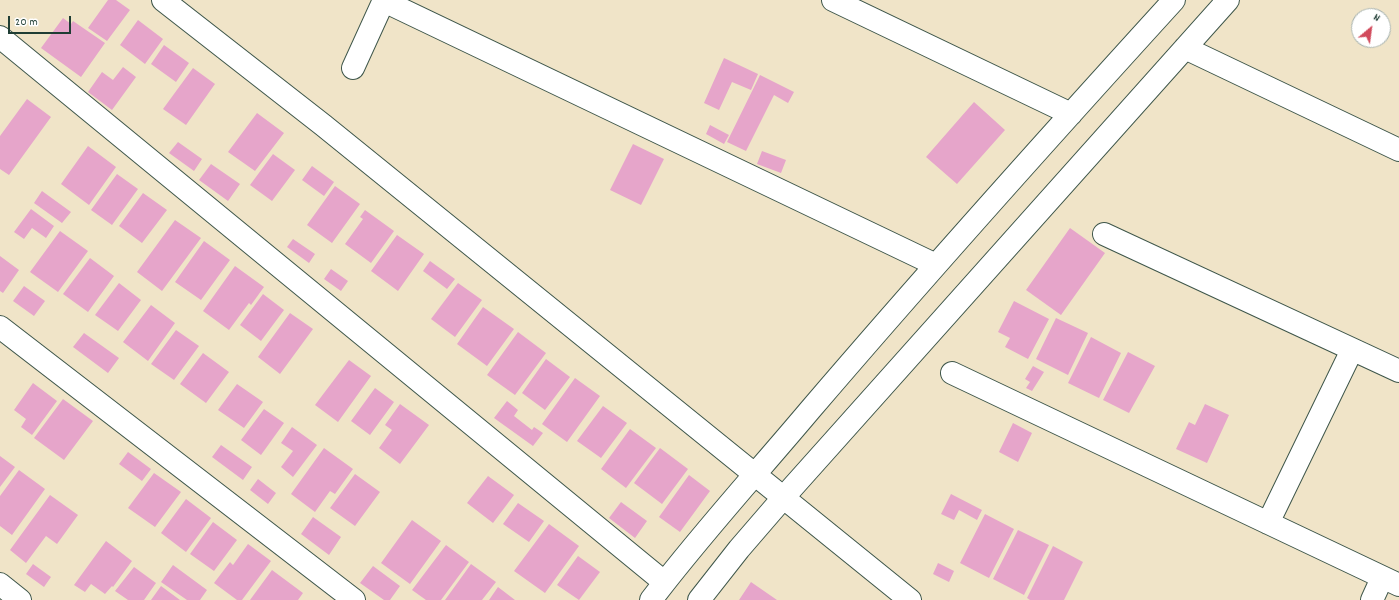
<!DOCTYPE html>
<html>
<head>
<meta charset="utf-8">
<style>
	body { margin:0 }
	#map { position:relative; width:1399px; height:600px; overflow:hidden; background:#f0e4c8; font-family:Dekko,sans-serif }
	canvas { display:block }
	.north { position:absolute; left:1351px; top:8px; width:40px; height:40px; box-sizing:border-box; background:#fff; border:1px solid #a5b1ae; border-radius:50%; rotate:29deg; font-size:11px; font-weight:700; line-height:16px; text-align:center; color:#1f3d34 }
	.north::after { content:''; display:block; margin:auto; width:14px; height:18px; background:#d1495b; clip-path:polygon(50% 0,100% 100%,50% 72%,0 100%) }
	.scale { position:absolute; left:8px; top:16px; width:63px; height:18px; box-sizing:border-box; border:2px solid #1f3d34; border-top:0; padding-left:5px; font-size:12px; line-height:14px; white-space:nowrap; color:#1f3d34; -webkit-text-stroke:3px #fff; paint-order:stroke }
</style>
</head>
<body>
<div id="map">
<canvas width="1399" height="600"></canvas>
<div class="north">N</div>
<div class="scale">20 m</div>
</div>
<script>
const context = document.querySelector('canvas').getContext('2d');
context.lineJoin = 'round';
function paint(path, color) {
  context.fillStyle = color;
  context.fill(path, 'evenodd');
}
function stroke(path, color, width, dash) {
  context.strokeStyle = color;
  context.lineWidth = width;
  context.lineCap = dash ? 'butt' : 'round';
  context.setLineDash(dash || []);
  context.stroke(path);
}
paint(new Path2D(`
	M108 0H116L130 10 107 41 88 28Z
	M63 18 71 24 73 21 105 43 81 77 41 48Z
	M138 20 163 39 145 64 120 45Z
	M164 45 189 63 176 82 151 64Z
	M724 58 758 74 751 90 732 82 719 110 704 103Z
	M123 67 136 77 112 110 88 92 102 72 113 80Z
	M193 68 215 84 186 125 163 109Z
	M760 75 794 92 788 103 774 95 746 151 727 142Z
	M27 99 51 117 9 175 0 169V136Z
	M974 102 1005 130 957 184 926 157Z
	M257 113 284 133 255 171 228 152Z
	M710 125 729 135 724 144 706 134Z
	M178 142 202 159 194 171 169 153Z
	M633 144 664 159 641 205 610 190Z
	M88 146 116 167 89 205 61 184Z
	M762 151 786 160 781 173 757 164Z
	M273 154 295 170 272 201 250 185Z
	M211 164 240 184 228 201 199 180Z
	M312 166 334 182 324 196 302 180Z
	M117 174 138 189 112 225 91 210Z
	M335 186 360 204 332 243 307 225Z
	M42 191 71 212 62 223 34 203Z
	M143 193 167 210 142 243 119 226Z
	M31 209 54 226 46 238 32 228 24 239 14 232Z
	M365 210 394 231 371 263 345 244 363 219 360 217Z
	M175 220 201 238 162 291 137 272Z
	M1070 228 1105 253 1061 315 1026 290Z
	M60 231 88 251 58 292 30 272Z
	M397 235 424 254 398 291 371 271Z
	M293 239 315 254 309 263 287 247Z
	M204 241 230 260 201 300 175 282Z
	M0 256 19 270 3 293 0 291Z
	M90 258 114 276 88 312 63 294Z
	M430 261 455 279 447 289 423 271Z
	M235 266 264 287 251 305 249 303 229 330 203 311Z
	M331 269 348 281 341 291 324 279Z
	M119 283 141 300 118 331 95 315Z
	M458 283 482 300 455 337 431 319Z
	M24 286 45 301 34 316 13 301Z
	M263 294 284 310 261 341 240 325Z
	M1014 301 1049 319 1028 359 1005 347 1010 338 998 332Z
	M151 305 175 323 148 361 123 342Z
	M483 307 514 329 487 366 457 344Z
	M290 313 313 329 280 374 258 357Z
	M1056 318 1088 333 1068 375 1036 359Z
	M176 330 199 346 174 380 151 364Z
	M518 332 546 353 515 395 487 375Z
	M84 333 119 358 108 373 73 347Z
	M1091 337 1121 353 1099 398 1068 383Z
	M1128 352 1155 366 1129 413 1103 400Z
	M203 353 229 372 206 403 180 384Z
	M546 359 570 377 545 410 522 393Z
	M349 360 371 376 338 422 315 405Z
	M1033 366 1044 372 1032 391 1026 388 1030 382 1025 379Z
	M575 378 600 396 567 442 542 424Z
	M33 383 57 401 32 435 21 427 26 419 14 410Z
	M237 384 263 402 244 428 218 410Z
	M375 388 394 402 370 435 351 421Z
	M63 399 93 421 64 460 34 438Z
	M507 401 518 410 514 416 532 430 534 427 543 433 533 446 494 418Z
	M400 404 429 425 400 464 379 448 392 430 385 425Z
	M1205 404 1229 415 1207 463 1176 449 1189 422 1195 425Z
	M603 406 627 423 601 458 577 441Z
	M264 409 284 423 261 455 241 440Z
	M1013 423 1032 433 1018 462 999 452Z
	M292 427 317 445 293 477 281 467 293 451 281 443Z
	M630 429 656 448 626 488 601 469Z
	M221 445 252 467 243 480 212 457Z
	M324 448 353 469 335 494 330 491 315 512 291 494Z
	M660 448 688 469 662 504 634 483Z
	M128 452 151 469 142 481 119 464Z
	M0 456 15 467 0 487Z
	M19 470 45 489 12 535 0 526V496Z
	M154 473 181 492 155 527 128 508Z
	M355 474 380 492 355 526 330 508Z
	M689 475 710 491 680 532 659 517Z
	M488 476 514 495 493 523 467 503Z
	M258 479 276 493 268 504 250 490Z
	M951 494 982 510 977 520 959 510 954 520 941 514Z
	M50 495 78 515 57 544 46 536 26 563 10 550Z
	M186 499 211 518 186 552 161 533Z
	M621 502 647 521 635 538 609 518Z
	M518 503 544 521 529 542 503 524Z
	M985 514 1014 529 989 578 960 563Z
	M313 517 341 537 329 555 301 534Z
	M412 520 441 541 410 584 381 563Z
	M213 522 237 540 214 571 190 554Z
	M549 524 579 546 545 593 514 571Z
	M1018 530 1049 545 1024 595 993 579Z
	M106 541 132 561 113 587 112 586 105 594 91 584 85 592 74 585Z
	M248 544 271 561 242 600H237L214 583 230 562 233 565Z
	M446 545 469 562 441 600H426L412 590Z
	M1053 546 1083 562 1064 600H1030L1027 598Z
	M578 556 600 572 579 600 557 585Z
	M938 563 954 571 949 582 933 574Z
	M33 564 51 577 44 587 26 574Z
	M471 564 496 582 482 600H445Z
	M173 565 207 590 200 600H187L161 582Z
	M373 566 400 586 390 600H384L360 583Z
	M134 567 156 583 144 600H128L115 591Z
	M272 570 303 593 298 600H250Z
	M751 582 777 600H739Z
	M161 586 180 600H151Z
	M498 587 515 600H489Z`), '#e6a5ca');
const minor = new Path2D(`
	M163 0 323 125 910 600
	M833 0 1071 114
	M384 1 936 265
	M0 37 664 582
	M1185 48 1399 150
	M353 68 384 0
	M1104 234 1399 371
	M0 327 354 600
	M952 373 1399 585
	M1268 523 1352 350
	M0 584 20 600
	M651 600C701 534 757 473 810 410 929 271 1051 135 1174 0
	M699 600 739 549 783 498 1228 0
	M1372 600 1382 578`);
stroke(minor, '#3e564a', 24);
stroke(minor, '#fff', 22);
</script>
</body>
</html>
